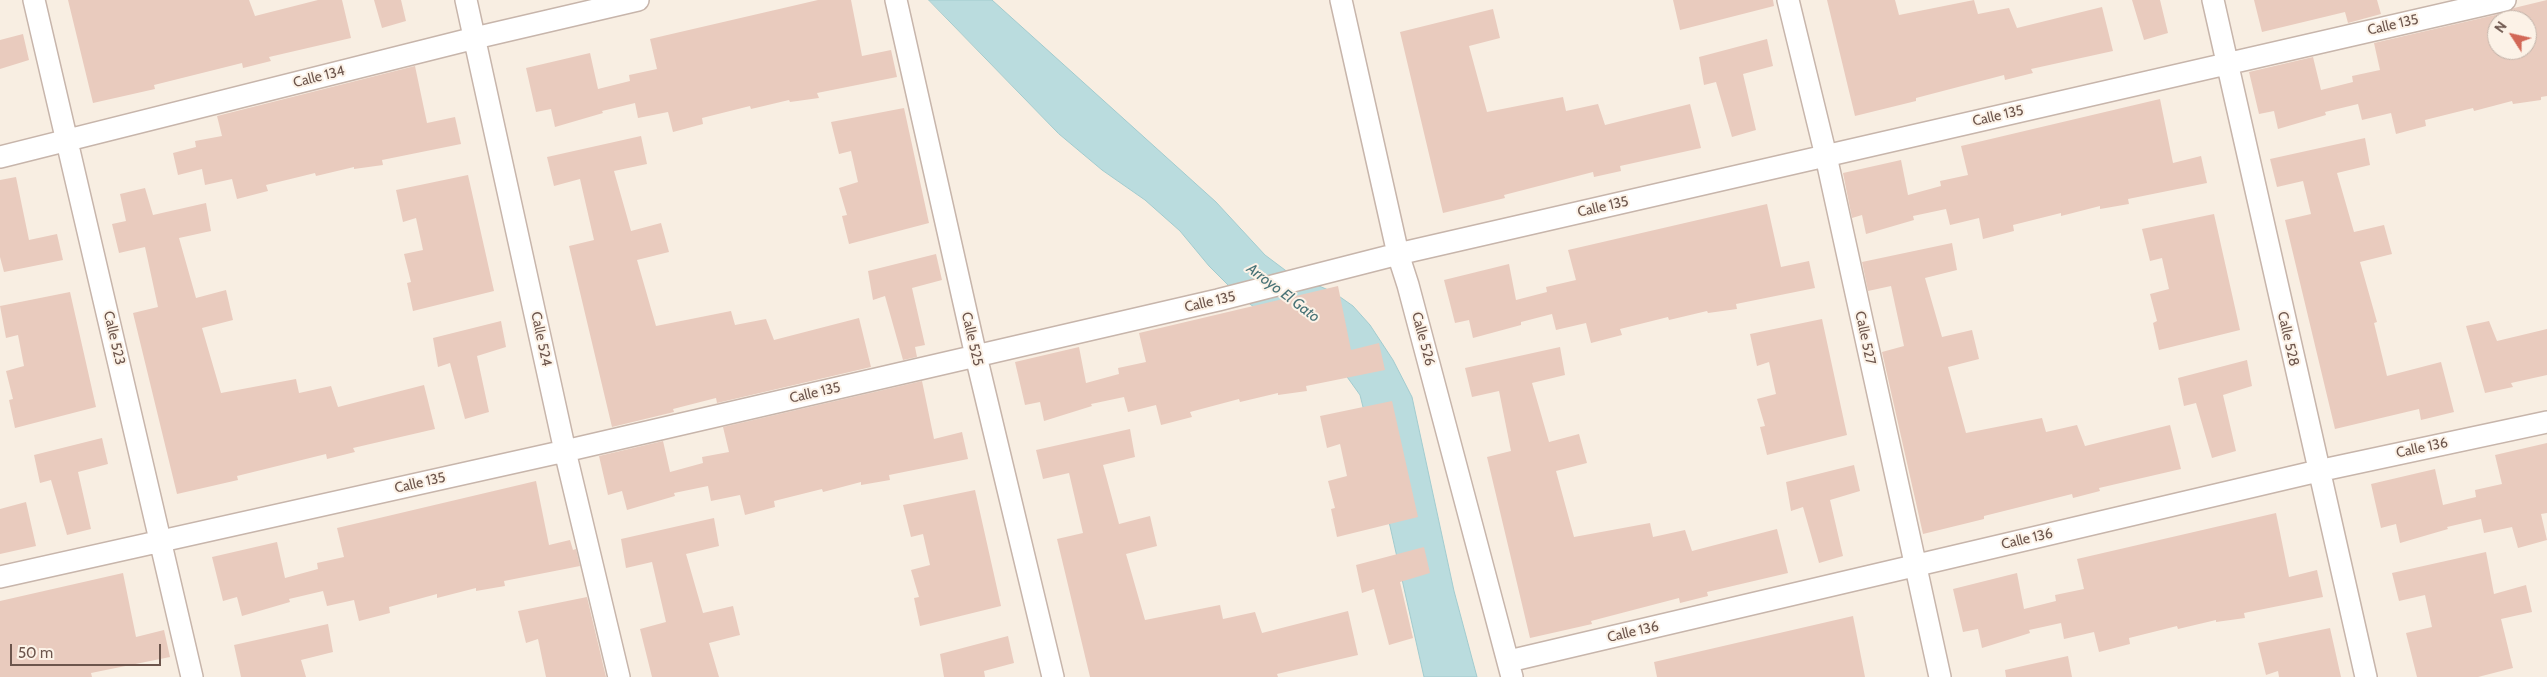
<!DOCTYPE html>
<html>
<head>
<meta charset="utf-8">
<style>
	body { margin:0 }
	#map { position:relative; width:2547px; height:677px; overflow:hidden; background:#f8eee2; font-family:Cabin,sans-serif }
	canvas { display:block }
	.north { position:absolute; left:2487px; top:10px; width:50px; height:50px; box-sizing:border-box; background:#fcf2e7; border:1px solid #c2b3a9; border-radius:50%; rotate:305deg; font-size:14px; font-weight:700; line-height:20px; text-align:center; color:#6c554c }
	.north::after { content:''; display:block; margin:auto; width:18px; height:22px; background:#d26857; clip-path:polygon(50% 0,100% 100%,50% 72%,0 100%) }
	.scale { position:absolute; left:10px; top:644px; width:151px; height:22px; box-sizing:border-box; border:2px solid #6c554c; border-top:0; padding-left:6px; font-size:15px; line-height:18px; white-space:nowrap; color:#6c554c; -webkit-text-stroke:4px #fcf2e7; paint-order:stroke }
</style>
</head>
<body>
<div id="map">
<canvas width="2547" height="677"></canvas>
<div class="north">N</div>
<div class="scale">50 m</div>
</div>
<script>
const context = document.querySelector('canvas').getContext('2d');
context.lineJoin = 'round';
function paint(path, color) {
  context.fillStyle = color;
  context.fill(path, 'evenodd');
}
function stroke(path, color, width, dash) {
  context.strokeStyle = color;
  context.lineWidth = width;
  context.lineCap = dash ? 'butt' : 'round';
  context.setLineDash(dash || []);
  context.stroke(path);
}
function drawText(font, color, halo, rows, align = 'center') {
  context.font = font + ' Cabin,sans-serif';
  context.lineWidth = 4;
  context.setLineDash([]);
  context.textBaseline = 'middle';
  context.strokeStyle = halo;
  context.fillStyle = color;
  for (const [text, x, y, turn = 0] of rows) {
    context.save();
    context.translate(x, y);
    context.rotate((+turn || 0) * Math.PI / 180);
    context.textAlign = isNaN(turn) ? turn : align;
    if (halo) context.strokeText(text, 0, 0);
    context.fillText(text, 0, 0);
    context.restore();
  }
}
const water = new Path2D(`
	M929 0H992L1216 202 1265 255 1289 273 1333 292 1353 306 1370 325 1393 360 1412 397 1454 591 1477 677H1424L1365 415 1360 395 1345 374 1239 296 1209 266 1180 231 1145 200 1102 170 1059 134Z`);
paint(water, '#badcde');
stroke(water, '#a2cbce', 1);
paint(new Path2D(`
	M68 0H249L255 16 318 0H342L351 38 269 57 271 61 243 68 242 63 154 85 155 89 93 103Z
	M374 0H401L406 21 382 28Z
	M818 0H851L862 56 891 50 897 77 817 93 819 98 790 102 789 100 751 109 750 106 702 118 703 124 673 132 668 112 638 118 635 103 602 111 603 113 555 127 551 109 536 112 526 68 590 53 598 89 630 81 629 75 657 69 650 39Z
	M1673 0H1773L1774 6 1680 30Z
	M1827 0H1895L1899 15 1974 0 1978 14 2009 8 2017 28 2102 7 2113 51 2031 69 2033 73 2005 80 2004 75 1916 98V101L1855 116Z
	M2132 0H2160L2168 33 2144 40Z
	M2254 0H2377L2381 14 2348 23 2345 12 2262 32Z
	M2547 0V96L2541 97V100L2513 104 2512 101 2474 111 2473 108 2425 120 2426 126 2396 134 2391 113 2362 120 2358 104 2325 112 2326 115 2278 129 2274 111 2259 114 2249 72 2313 57 2321 90 2353 82 2352 76 2380 70 2374 43 2508 12 2514 8ZM2497 20H2527V50H2497Z
	M1493 9 1500 38 1469 46 1487 112 1563 97 1566 111 1598 104 1605 125 1690 104 1701 148 1620 166 1621 171 1594 177 1593 172 1504 195 1505 198 1443 213 1400 32Z
	M23 34 29 60 0 69V40Z
	M1767 39 1773 66 1743 74 1756 130 1732 137 1716 82 1704 85 1699 57Z
	M415 66 427 123 455 117 461 144 382 160 383 165 354 169V167L316 176 315 173 266 185 268 191 237 199 232 179 205 185 202 169 178 175 173 153 196 147 195 141 222 136 217 116Z
	M2160 99 2173 163 2201 156 2207 183 2128 199 2129 204 2100 209V206L2061 216V213L2013 225 2014 231 1983 239 1979 218 1950 225 1946 209 1913 216 1914 220 1866 234 1862 215 1852 218 1843 173 1901 160 1908 195 1941 186 1940 181 1968 175 1961 146Z
	M904 108 929 223 849 244 842 216 847 215 839 188 858 182 851 151 839 154 831 122Z
	M641 136 647 164 614 171 631 231 661 223 669 252 637 260 656 326 731 311 735 325 766 319 774 340 859 318 871 367 717 403 716 398 673 409 674 412 612 427 569 246 594 240 580 179 554 186 547 157Z
	M2365 138 2370 165 2337 173 2354 232 2384 225 2392 254 2360 262 2377 322 2374 323 2387 376 2441 362 2454 412 2421 420 2419 409 2335 429 2285 220 2311 214 2303 181 2277 187 2270 159Z
	M468 175 494 291 413 311 407 283 411 282 404 254 423 250 416 218 403 222 396 190Z
	M16 177 29 240 57 234 63 260 4 272 0 257V180Z
	M145 188 153 215 206 203 211 231 179 238 196 298 226 290 233 320 202 328 221 393 296 379 299 393 331 386 338 407 424 385 435 429 353 448 355 452 327 459 326 454 237 476 238 480 177 494 133 313 158 307 145 247 119 253 112 224 126 221 120 194Z
	M1767 204 1781 267 1809 261 1815 288 1736 304 1737 309 1708 313 1707 311 1669 320 1668 317 1620 329 1622 335 1591 343 1586 323 1556 330 1552 314 1521 322V325L1473 338 1469 320 1455 323 1444 280 1509 264 1516 300 1547 292 1546 287 1576 280 1568 250Z
	M2214 214 2240 330 2159 350 2153 323 2157 321 2150 294 2169 289 2162 258 2150 261 2142 229Z
	M1952 243 1957 270 1925 278 1942 337 1972 330 1979 359 1948 367 1966 433 2042 418 2046 432 2077 425 2085 446 2170 425 2181 469 2099 488 2100 491 2073 498 2072 494 1984 516V519L1923 534 1882 352 1904 346 1891 286 1868 291 1862 262Z
	M936 254 942 280 912 288 925 345 915 347 917 357 903 360 885 296 873 300 868 271Z
	M1338 286 1351 350 1379 343 1385 370 1306 386 1307 391 1278 395V393L1240 402 1239 399 1190 412 1192 417 1161 425 1156 405 1128 412 1124 397 1091 404 1092 406 1044 421 1040 402 1025 405 1015 362 1079 347 1086 383 1119 374 1118 368 1146 362 1139 333Z
	M70 292 96 407 15 428 9 400 13 399 6 371 24 366 18 335 6 338 0 306Z
	M1822 319 1847 435 1767 455 1760 427 1765 426 1757 399 1776 394 1769 362 1757 366 1750 334Z
	M501 321 506 347 477 356 489 412 465 419 450 363 438 367 433 338Z
	M2489 321 2497 341 2547 329V375L2511 383 2513 387 2485 393 2466 326Z
	M1560 347 1565 375 1532 383 1549 442 1579 434 1587 463 1556 471 1574 537 1650 523 1653 537 1685 530 1692 551 1777 529 1788 573 1707 592 1708 596 1680 603 1679 598 1591 621 1592 624 1530 638 1487 457 1511 451 1499 391 1472 397 1465 368Z
	M2247 360 2252 386 2223 395 2236 451 2212 458 2196 403 2184 406 2178 378Z
	M922 381 934 439 962 432 968 459 889 475 890 480 861 485V482L823 492 822 489 774 501 775 507 745 515 740 495 711 501 708 486 674 493 675 496 627 510 622 491 608 495 599 456 663 441 670 472 703 463 702 457 729 452 723 427Z
	M1392 401 1418 517 1337 537 1331 509 1335 508 1328 481 1347 476 1340 444 1327 448 1320 416Z
	M1130 429 1135 457 1103 465 1119 524 1150 516 1157 546 1126 554 1145 620 1220 605 1223 619 1255 612 1262 633 1348 611 1358 655 1277 674 1278 677H1090L1057 539 1083 533 1069 473 1043 479 1036 450Z
	M102 438 108 464 78 472 91 529 67 535 51 480 40 483 34 455Z
	M2547 443V513L2541 514 2547 540 2518 548 2512 527 2484 533 2481 519 2447 527 2448 529 2400 543 2396 524 2381 528 2371 484 2435 469 2443 505 2476 497 2475 490 2502 484 2495 455Z
	M1854 465 1860 491 1830 500 1843 556 1819 563 1803 507 1791 511 1786 482Z
	M536 481 549 545 570 540 573 550 576 549 580 566 504 581 505 586 476 591V588L437 598V594L389 607 390 613 359 621 354 600 327 606 323 591 289 599 290 602 242 616 237 597 223 601 212 557 277 542 285 578 318 569 317 563 344 557 337 528Z
	M975 490 1001 606 920 626 914 598 919 597 911 570 930 565 923 534 911 537 903 505Z
	M26 502 36 546 0 554V509Z
	M2276 513 2289 577 2317 570 2323 597 2244 613 2245 618 2216 622V620L2178 629 2177 626 2129 638 2130 644 2099 652 2094 632 2064 639 2061 623 2029 630 2030 633 1982 648 1978 629 1963 632 1953 589 2017 573 2024 609 2056 601 2055 595 2084 589 2077 559Z
	M714 518 719 546 686 554 703 613 733 606 740 635 709 643 719 677H652L640 629 666 622 652 562 626 568 621 539Z
	M1424 547 1430 573 1400 582 1413 638 1389 645 1374 589 1362 593 1356 565Z
	M2486 552 2494 594 2526 585 2532 612 2501 619 2513 668 2478 677H2417L2406 633 2432 627 2425 595 2399 601 2392 573Z
	M123 573 136 637 164 630 170 657 91 673 92 677H0V601Z
	M587 597 606 677H546L538 639 526 643 518 611Z
	M1853 616 1865 677H1657L1654 662Z
	M328 624 333 652 301 660 306 677H241L234 645Z
	M2330 628 2341 677H2279L2278 671 2266 675 2258 643Z
	M1008 636 1014 663 984 671 985 677H944L940 654Z
	M2068 656 2072 677H2006L2005 670Z`), '#e9cbbe');
const street = new Path2D(`
	M34 0 192 677
	M466 0 565 451 619 677
	M896 0 976 356 1053 677
	M1341 0 1398 254 1408 285 1512 677
	M1788 0 1826 156 1940 677
	M2213 0 2366 677
	M0 157 475 38 638 0
	M0 577 565 451 1218 300 1398 254 2505 0
	M1509 661 2318 471 2547 422`);
stroke(street, '#c7b5ab', 24);
stroke(street, '#fff', 21);
drawText('14px', '#6c554c', '#fcf2e7', [
	["Calle 135",2393,25,-13],
	["Calle 134",319,77,-14],
	["Calle 135",1998,116,-13],
	["Calle 135",1603,207,-13],
	["Calle 135",1210,302,-13],
	["Calle 523",114,338,77],
	["Calle 527",1865,338,78],
	["Calle 524",541,339,78],
	["Calle 525",972,339,77],
	["Calle 526",1423,339,75],
	["Calle 528",2288,339,77],
	["Calle 135",815,393,-13],
	["Calle 136",2422,448,-12],
	["Calle 135",420,483,-13],
	["Calle 136",2027,539,-13],
	["Calle 136",1633,632,-13]
]);
drawText('italic 15px', '#477276', '#fcf2e7', [
	["Arroyo El Gato",1283,293,37]
]);
</script>
</body>
</html>
